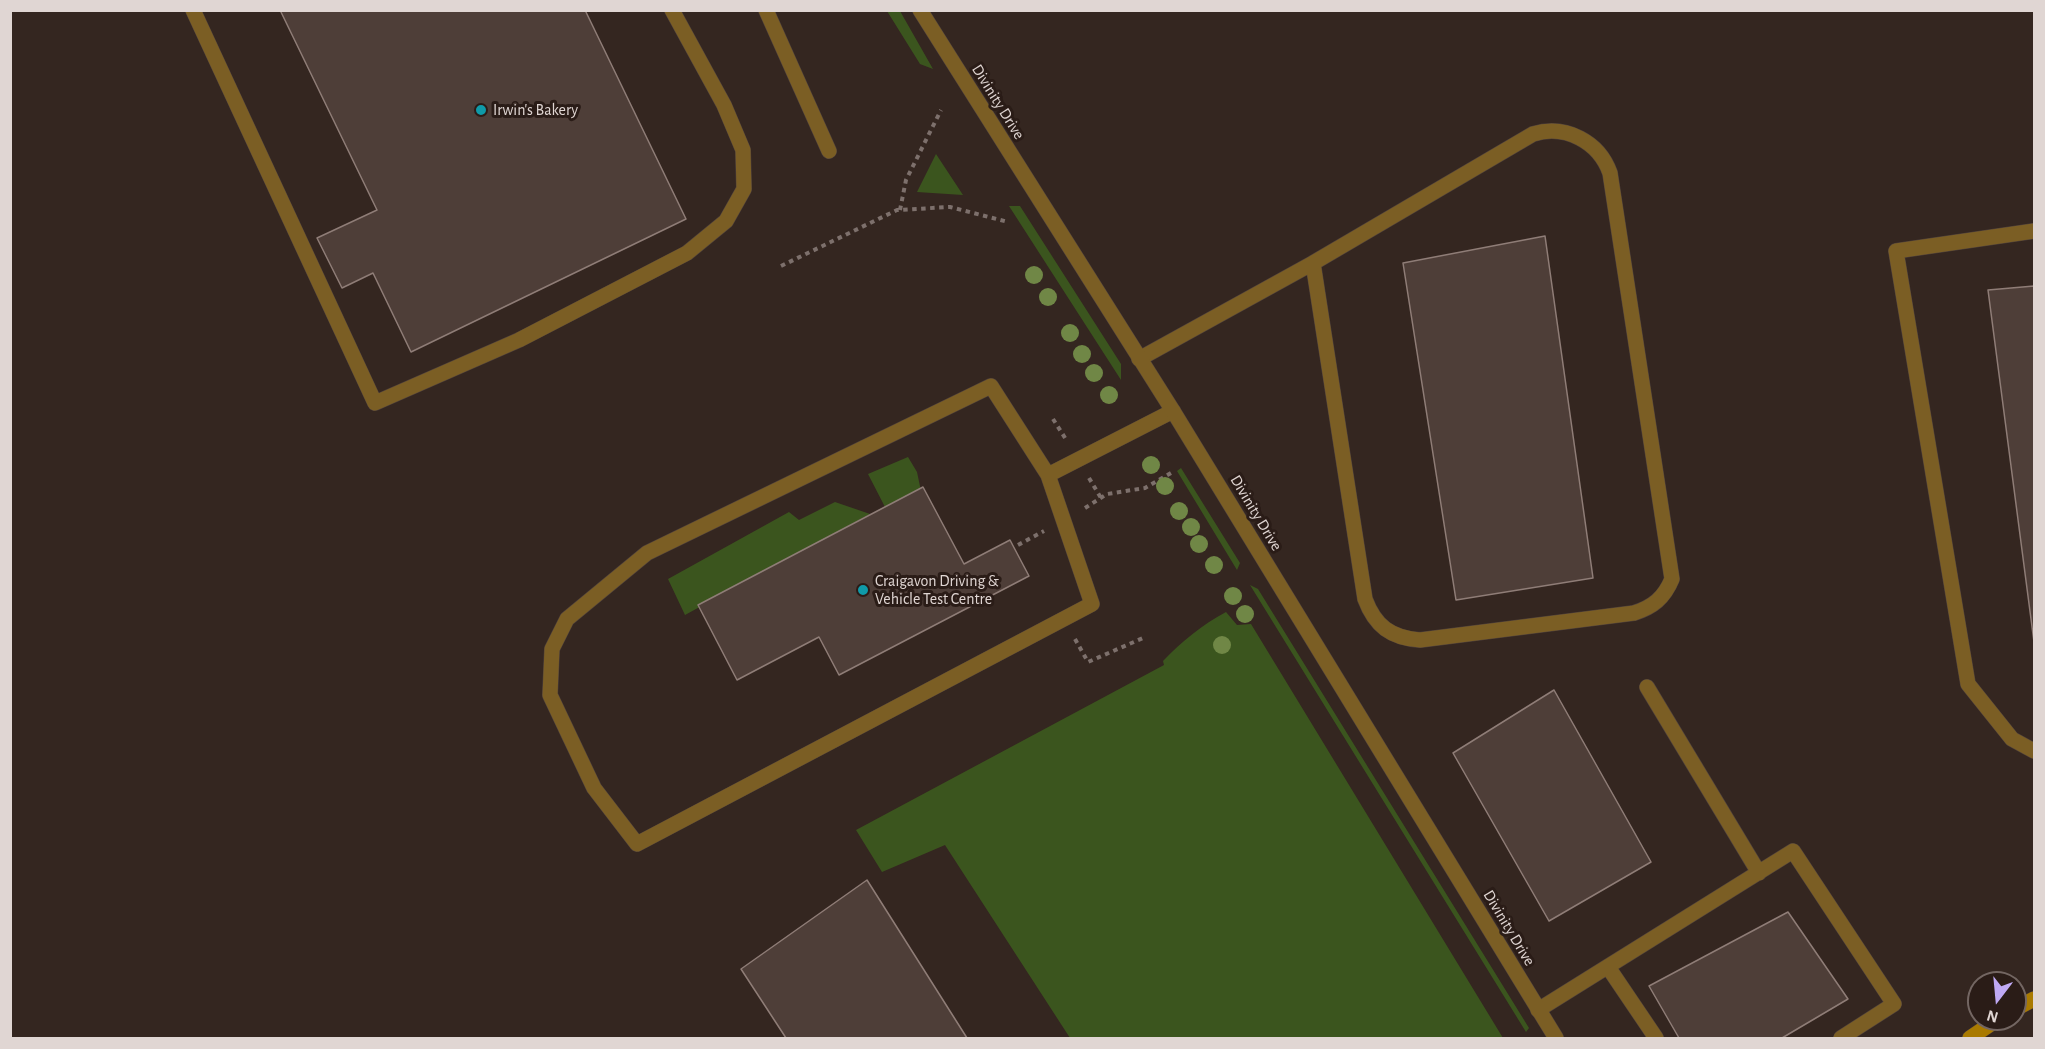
<!DOCTYPE html>
<html>
<head>
<meta charset="utf-8">
<style>
	body { margin:0 }
	#map { position:relative; width:2045px; height:1049px; overflow:hidden; background:#342620; font-family:"Alegreya Sans",sans-serif }
	canvas { display:block }
	.frame { position:absolute; inset:0; border:12px solid #e0d6d3; pointer-events:none }
	.north { position:absolute; left:1967px; top:971px; width:60px; height:60px; box-sizing:border-box; background:#2a1c17; border:2px solid #736662; border-radius:50%; rotate:196deg; font-size:16px; font-weight:700; line-height:24px; text-align:center; color:#e0d6d3 }
	.north::after { content:''; display:block; margin:auto; width:21px; height:27px; background:#bfa9f4; clip-path:polygon(50% 0,100% 100%,50% 72%,0 100%) }
</style>
</head>
<body>
<div id="map">
<canvas width="2045" height="1049"></canvas>
<div class="frame"></div>
<div class="north">N</div>
</div>
<script>
const context = document.querySelector('canvas').getContext('2d');
context.lineJoin = 'round';
function paint(path, color) {
  context.fillStyle = color;
  context.fill(path, 'evenodd');
}
function stroke(path, color, width, dash) {
  context.strokeStyle = color;
  context.lineWidth = width;
  context.lineCap = dash ? 'butt' : 'round';
  context.setLineDash(dash || []);
  context.stroke(path);
}
function drawText(font, color, halo, rows, align = 'center') {
  context.font = font + ' "Alegreya Sans",sans-serif';
  context.lineWidth = 6;
  context.setLineDash([]);
  context.textBaseline = 'middle';
  context.strokeStyle = halo;
  context.fillStyle = color;
  for (const [text, x, y, turn = 0] of rows) {
    context.save();
    context.translate(x, y);
    context.rotate((+turn || 0) * Math.PI / 180);
    context.textAlign = isNaN(turn) ? turn : align;
    if (halo) context.strokeText(text, 0, 0);
    context.fillText(text, 0, 0);
    context.restore();
  }
}
paint(new Path2D(`
	M887 11H900L933 69 920 64Z
	M936 154 963 195 917 192Z
	M1009 206H1020L1121 364V380Z
	M908 457 917 472 921 491 885 507 868 474Z
	M1181 468 1240 563 1237 570 1177 471Z
	M835 502 870 514 685 615 668 579 789 512 799 520Z
	M1250 585 1258 589 1529 1028 1526 1032Z
	M1226 612 1237 625 1251 624 1503 1038H1070L945 845 882 872 856 830 1164 665 1163 661C1182 641 1202 625 1226 612Z`), '#3b551e');
const building = new Path2D(`
	M280 10H585L686 219 411 352 373 273 342 288 317 238 377 210Z
	M1545 236 1593 578 1456 600 1403 263Z
	M2034 286V642L1988 290Z
	M923 487 964 564 1010 540 1029 576 839 675 819 637 737 680 698 605Z
	M1554 690 1651 862 1549 921 1453 753Z
	M867 880 967 1038H786L741 969Z
	M1788 912 1848 999 1782 1038H1679L1649 986Z`);
paint(building, '#4e3e38');
stroke(building, '#8f7d77', 1.5);
const service = new Path2D(`
	M193 10 375 403 519 340 687 253 726 221 744 189 743 150 724 105 672 10
	M766 10 829 151
	M2034 231 1896 251 1968 684 2012 739 2034 751
	M1139 359 1313 263 1533 134C1566 124 1599 142 1610 173L1672 579C1664 598 1653 607 1634 613L1420 640C1391 638 1375 626 1365 599L1313 263
	M1048 475 1092 604 637 844 594 788 550 695 552 649 567 619 647 553 991 386 1048 475 1173 411
	M1647 687 1759 873
	M1608 967 1656 1038
	M1538 1010 1793 851 1894 1004 1841 1038`);
const minor = new Path2D(`
	M920 10 1173 411 1556 1038`);
const secondary = new Path2D(`
	M2015 1009 2034 999
	M1970 1038 1998 1019`);
stroke(service, '#50423d', 16);
stroke(minor, '#50423d', 16);
stroke(secondary, '#50423d', 16);
stroke(new Path2D(`
	M900 210 906 180 941 110
	M781 266 897 210 950 207 1008 222
	M1053 419 1067 441
	M1089 478 1101 498
	M1085 508 1107 494 1145 488 1171 473
	M1018 545 1044 531
	M1075 639 1088 662 1143 638`), '#7d706c', 4, [4.5, 4.5]);
stroke(service, '#7b5e24', 15);
stroke(minor, '#7b5e24', 15);
stroke(secondary, '#a97a00', 15);
context.fillStyle = '#708746';
for (const [x, y] of [
	[1034,275],
	[1048,297],
	[1070,333],
	[1082,354],
	[1094,373],
	[1109,395],
	[1151,465],
	[1165,486],
	[1179,511],
	[1191,527],
	[1199,544],
	[1214,565],
	[1233,596],
	[1245,614],
	[1222,645]
]) {
  context.beginPath();
  context.arc(x, y, 9, 0, 2 * Math.PI);
  context.fill();
}
for (const [x, y, r, color] of [
	[481,110,6,"#0f9aa8"],
	[863,590,6,"#0f9aa8"]
]) {
  const dot = new Path2D();
  dot.arc(x, y, r, 0, 2 * Math.PI);
  context.fillStyle = color;
  context.fill(dot);
  stroke(dot, '#2a1c17', 2);
}
drawText('16px', '#e0d6d3', '#2a1c17', [
	["Divinity Drive",998,102,58],
	["Divinity Drive",1256,513,59],
	["Divinity Drive",1509,928,59]
]);
drawText('16px', '#e0d6d3', '#2a1c17', [
	["Irwin's Bakery",493,110],
	["Craigavon Driving &",875,581],
	["Vehicle Test Centre",875,599]
], 'left');
</script>
</body>
</html>
